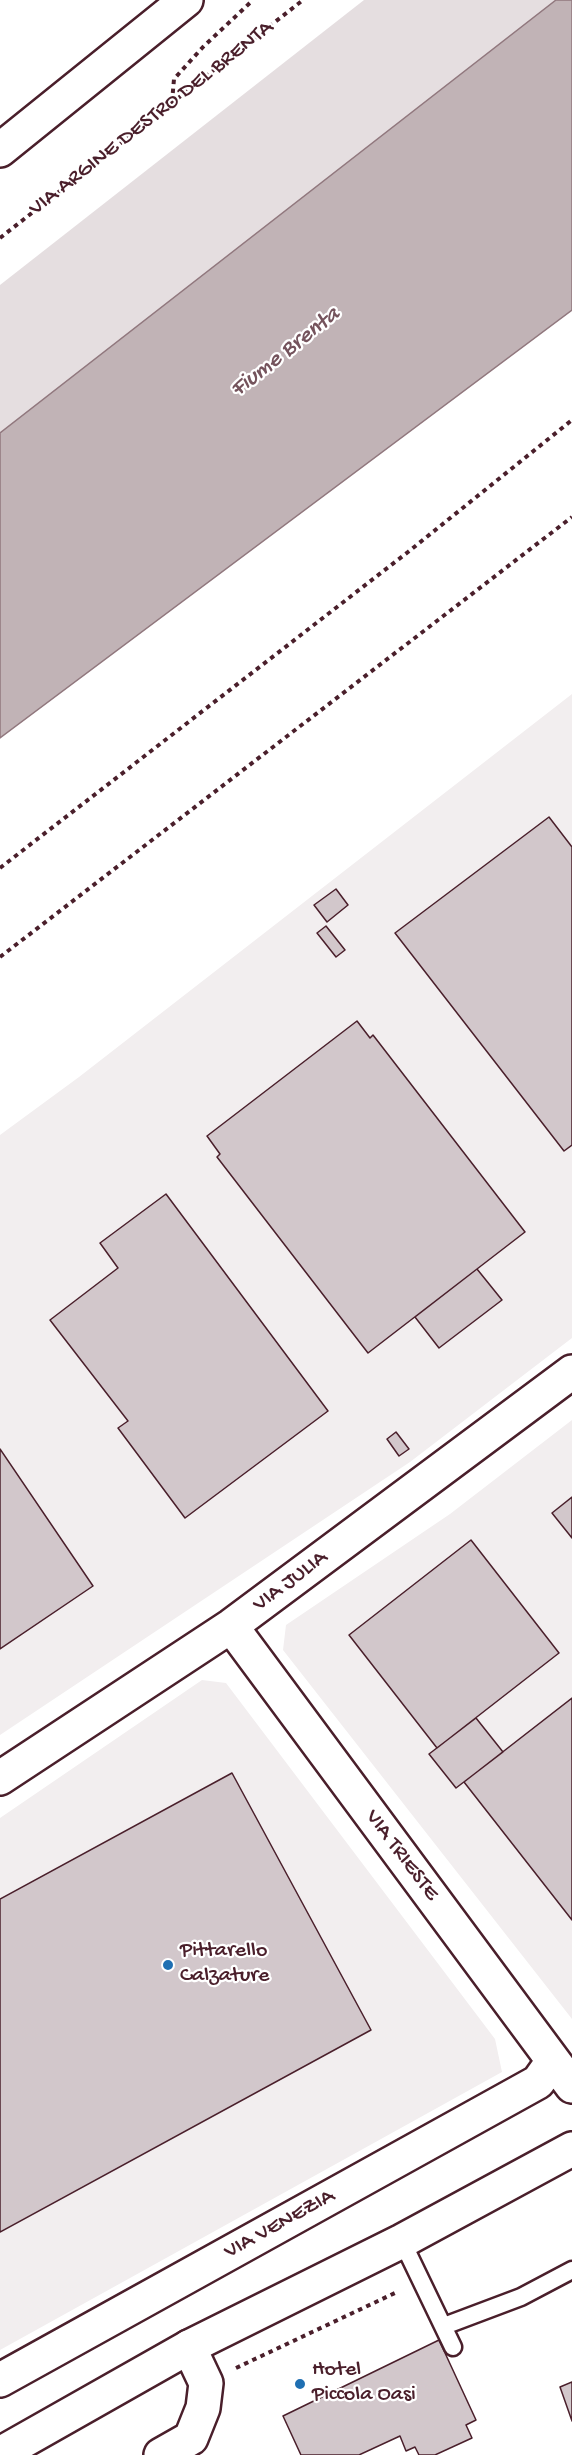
<!DOCTYPE html>
<html>
<head>
<meta charset="utf-8">
<style>
	body { margin:0 }
	canvas { display:block; background:#fff }
</style>
</head>
<body>
<canvas width="572" height="2455"></canvas>
<script>
const context = document.querySelector('canvas').getContext('2d');
context.lineJoin = 'round';
function paint(path, color) {
  context.fillStyle = color;
  context.fill(path, 'evenodd');
}
function stroke(path, color, width, dash) {
  context.strokeStyle = color;
  context.lineWidth = width;
  context.lineCap = dash ? 'butt' : 'round';
  context.setLineDash(dash || []);
  context.stroke(path);
}
function drawText(font, color, halo, rows, align = 'center') {
  context.font = font + ' "Gochi Hand",sans-serif';
  context.lineWidth = 4.5;
  context.setLineDash([]);
  context.textBaseline = 'middle';
  context.strokeStyle = halo;
  context.fillStyle = color;
  for (const [text, x, y, turn = 0] of rows) {
    context.save();
    context.translate(x, y);
    context.rotate((+turn || 0) * Math.PI / 180);
    context.textAlign = isNaN(turn) ? turn : align;
    if (halo) context.strokeText(text, 0, 0);
    context.fillText(text, 0, 0);
    context.restore();
  }
}
paint(new Path2D(`
	M572 694V1338L410 1462 0 1735V1135L79 1077Z
	M572 1420V2019L283 1650 286 1625 450 1514Z
	M202 1680 226 1683 495 2039 502 2072 0 2350V1818Z`), '#f2eeef');
paint(new Path2D(`
	M364 0H556L0 433V285Z`), '#e5dee0');
const water = new Path2D(`
	M556 0H572V310L0 738V433Z`);
paint(water, '#c1b3b6');
stroke(water, '#91787e', 1.5);
const building = new Path2D(`
	M549 817 572 847V1145L564 1151 395 933Z
	M336 889 348 905 327 922 314 905Z
	M326 926 345 950 336 957 317 933Z
	M357 1021 370 1038 373 1035 525 1232 368 1353 217 1157 220 1154 207 1136Z
	M166 1194 328 1411 185 1518 118 1428 128 1421 50 1320 118 1268 100 1243Z
	M477 1269 502 1300 439 1348 415 1317Z
	M396 1432 409 1449 399 1456 387 1439Z
	M0 1449 93 1586 0 1649Z
	M572 1497V1538L552 1513Z
	M471 1540 559 1653 437 1748 349 1635Z
	M572 1698V1920L464 1782Z
	M476 1718 503 1752 456 1788 429 1754Z
	M232 1773 371 2030 0 2232V1899Z
	M439 2340 476 2420 466 2425 472 2438 435 2455H419L415 2447 406 2451 400 2436 359 2455H301L283 2416Z
	M572 2382V2421L560 2387Z`);
paint(building, '#d2c7cb');
stroke(building, '#4a1f2b', 1.5);
const service = new Path2D(`
	M402 2241 453 2347
	M444 2326 521 2297 572 2270`);
const minor = new Path2D(`
	M0 150 186 0
	M231 1626 572 2086
	M0 1778 231 1626 572 1372
	M0 2380 538 2082 553 2061
	M161 2455 191 2438 203 2408 206 2383 189 2347`);
const primary = new Path2D(`
	M0 2454 189 2347 402 2241 572 2149`);
stroke(service, '#4a1f2b', 21);
stroke(minor, '#4a1f2b', 38);
stroke(primary, '#4a1f2b', 38);
stroke(new Path2D(`
	M172 102 174 79 203 47 253 0
	M0 238 303 0
	M0 868 408 552 572 420
	M0 957 572 517
	M236 2368 397 2292`), '#4a1f2b', 4, [4.5, 4.5]);
stroke(service, '#fff', 16);
stroke(minor, '#fff', 33);
stroke(primary, '#fff', 33);
for (const [x, y, r, color] of [
	[168,1965,6,"#1f6fb2"],
	[300,2384,6,"#1f6fb2"]
]) {
  const dot = new Path2D();
  dot.arc(x, y, r, 0, 2 * Math.PI);
  context.fillStyle = color;
  context.fill(dot);
  stroke(dot, '#fff', 2);
}
drawText('22px', '#4a1f2b', '#fff', [
	["VIA ARGINE DESTRO DEL BRENTA",152,119,-38],
	["VIA JULIA",291,1582,-37],
	["VIA TRIESTE",401,1856,53],
	["VIA VENEZIA",280,2225,-29]
]);
drawText('22px', '#4a1f2b', '#fff', [
	["Pittarello",180,1952],
	["Calzature",180,1977],
	["Hotel",312,2371],
	["Piccola Oasi",312,2396]
], 'left');
drawText('italic 24px', '#74535c', '#fff', [
	["Fiume Brenta",286,353,-38]
]);
</script>
</body>
</html>
